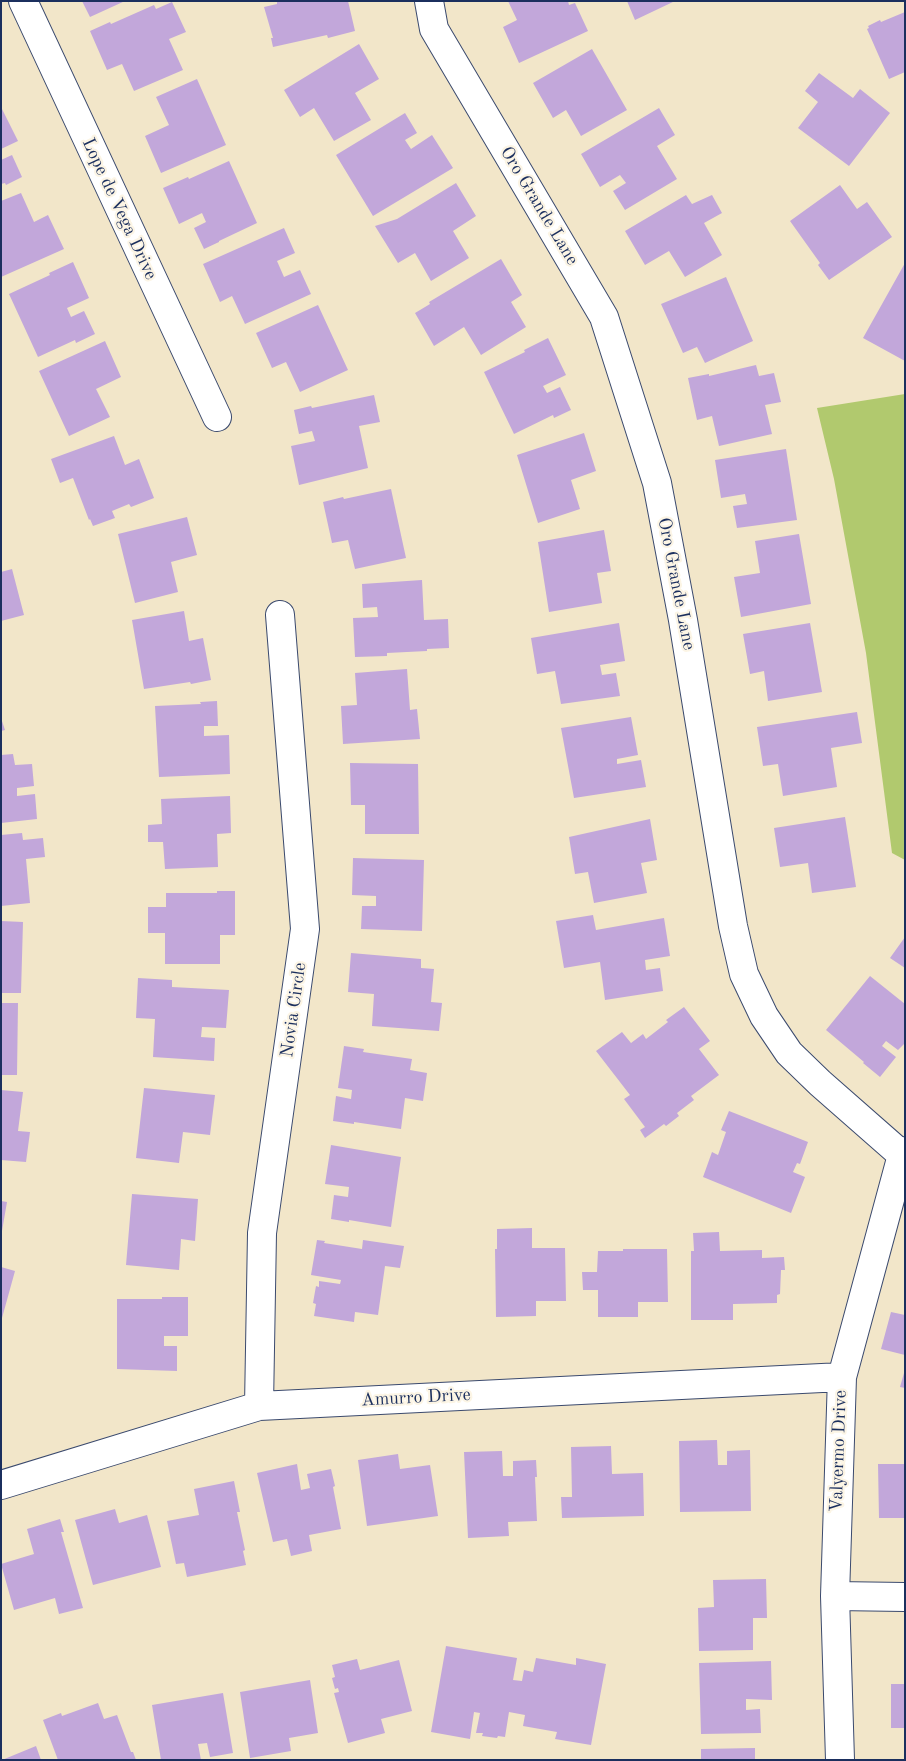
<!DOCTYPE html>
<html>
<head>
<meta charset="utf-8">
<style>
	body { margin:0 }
	#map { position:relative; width:906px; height:1761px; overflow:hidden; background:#f2e6c9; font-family:"Old Standard TT",serif }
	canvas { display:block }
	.frame { position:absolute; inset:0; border:2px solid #1b2f5e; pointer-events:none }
</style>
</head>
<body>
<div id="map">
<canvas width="906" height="1761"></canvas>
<div class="frame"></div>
</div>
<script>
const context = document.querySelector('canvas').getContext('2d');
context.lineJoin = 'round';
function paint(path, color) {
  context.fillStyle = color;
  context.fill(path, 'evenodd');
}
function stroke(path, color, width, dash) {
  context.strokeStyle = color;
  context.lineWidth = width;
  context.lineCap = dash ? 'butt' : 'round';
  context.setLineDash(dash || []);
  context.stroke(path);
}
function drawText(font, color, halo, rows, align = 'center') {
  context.font = font + ' "Old Standard TT",serif';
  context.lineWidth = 4.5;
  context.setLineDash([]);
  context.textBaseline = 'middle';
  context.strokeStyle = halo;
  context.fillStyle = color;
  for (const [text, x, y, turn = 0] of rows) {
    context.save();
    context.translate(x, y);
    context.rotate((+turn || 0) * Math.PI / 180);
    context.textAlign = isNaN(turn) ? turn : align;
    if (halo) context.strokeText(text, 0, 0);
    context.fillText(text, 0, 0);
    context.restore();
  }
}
paint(new Path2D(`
	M905 394V860L892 853 866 653 834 479 817 408Z`), '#b1c96e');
paint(new Path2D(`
	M82 1H125L90 17Z
	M277 1H348L355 31 328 38 327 35 273 47 271 38H273L264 7 277 4Z
	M508 1H568L569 5 575 3 588 31 519 63 503 27 517 20Z
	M627 1H675L635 20Z
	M172 2 186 32 169 39 183 70 134 91 122 64 107 70 90 31 110 22 111 24 154 5 156 9Z
	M905 12V72L889 79 867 29 869 28 868 26 880 20 881 22Z
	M359 44 379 79 355 93 371 120 334 141 314 108 300 117 284 90Z
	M592 49 627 110 581 136 566 110 553 118 533 83Z
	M819 73 853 98 860 89 890 113 849 166 798 128 818 102 805 91Z
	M197 79 226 145 161 173 145 136 169 125 156 97Z
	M1 107 18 141 1 149Z
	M659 108 675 135 657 146 677 179 625 210 613 191 626 183 620 175 600 187 581 154Z
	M405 113 417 133 405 140 411 149 432 135 453 168 373 216 336 155Z
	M12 155 22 177 6 185 5 183 1 184V160Z
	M229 161 257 223 219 241V242L204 249 194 228 206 222 202 213 179 224 163 188 188 177 189 179Z
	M456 183 476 216 453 231 469 258 431 281 415 253 398 263 375 226 397 219Z
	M840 185 857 209 867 202 892 237 829 280 818 265 820 263 790 221Z
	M21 193 34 222 48 215 64 249 1 277V201Z
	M686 195 692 204 712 195 722 213 704 223 722 255 685 277 669 251 645 265 625 231Z
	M284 228 295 253 277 261 284 277 300 270 311 294 245 324 232 296 220 302 203 264Z
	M501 259 522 295 511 302 526 327 481 355 464 327 434 346 415 313 430 304 429 302Z
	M73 262 89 298 67 308 71 317 84 311 95 334 76 343 75 340 38 357 9 294 50 275 49 273Z
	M905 263V361L863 338Z
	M726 277 753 341 705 363 697 347 683 353 661 304Z
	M318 305 348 370 300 392 286 362 272 368 256 333Z
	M548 338 566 375 543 386 547 393 560 387 571 410 554 418 553 415 514 434 484 372 525 352 524 350Z
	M105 341 121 377 96 389 110 417 69 436 39 371Z
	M756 365 759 376 774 373 781 402 765 405 772 434 719 446 712 416 697 420 688 378 709 374V376Z
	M374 395 380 422 359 426 368 468 299 485 291 446 315 441 312 431 299 434 294 410 311 406 312 408Z
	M584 433 596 471 571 480 580 509 538 523 517 455Z
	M114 436 125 465 139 459 154 498 131 507 129 504 112 511 115 518 93 526 90 519 89 520 73 478 60 483 51 459Z
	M786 449 797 520 737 528 733 506 747 504 745 494 721 498 715 460Z
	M391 489 406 558 355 569 348 540 332 543 323 502 343 497 344 499Z
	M187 517 197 555 171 562 178 592 135 603 118 534Z
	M604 530 611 571 597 573 602 603 549 612 538 542Z
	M799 534 811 604 741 617 734 577 760 573 755 541Z
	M12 569 24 615 1 621V572Z
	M422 580 424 620 448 619 449 648 427 649V651L387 653V656L355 657 353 618 378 617 377 607 363 608 362 584Z
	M184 611 189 641 203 638 211 680 191 684 190 682 144 689 132 620Z
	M619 623 625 661 600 665 602 675 616 673 620 696 561 704 555 671 537 674 531 638Z
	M810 623 822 692 768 701 764 671 750 674 743 634Z
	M407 669 410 710 417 709 420 739 343 744 341 706 357 705 355 673Z
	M217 701 218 726H204V736L229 735 230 774 159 777 155 706 201 704 200 702Z
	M857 712 862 743 831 748 837 787 783 796 778 764 763 766 757 727Z
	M631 717 638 755 617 759V764L641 760 646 787 574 798 561 728Z
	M1 718 5 730 1 731Z
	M13 754 15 765 32 764 34 786 17 788V796L35 794 37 819 1 823V755Z
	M350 763 418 764 419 834H365V805H351Z
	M230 796 231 833 217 834 218 867 165 869 163 842H148V825L162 824 161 799Z
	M845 817 856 887 812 893 808 863 780 867 774 828Z
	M650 819 657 860 641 863 647 893 594 903 588 872 575 874 569 837Z
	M22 833 23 840 43 838 45 857 26 859 30 903 1 906V835Z
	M353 858 424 860 422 931 361 929 362 906H376V896L352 895Z
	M217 891H235V935H220V964H165V933H148V907H166V893H217Z
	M593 915 596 930 664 918 670 956 645 960 646 970 660 968 663 991 605 1000 600 962 564 968 556 921Z
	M1 921 23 922 21 993H1Z
	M905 937V968L890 958Z
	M351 953 421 959V968L434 969 431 1002 442 1003 439 1031 372 1026 374 994 348 992Z
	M870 976 905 1004V1043L898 1050 886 1041 882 1046 896 1057 880 1077 863 1063 864 1062 826 1030Z
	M138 978 172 980V987L229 990 226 1028 202 1027 201 1037 215 1038 214 1061 153 1057 155 1019 136 1018Z
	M1 1003H18L17 1075H1Z
	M684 1007 710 1041 699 1049 719 1075 691 1096 694 1100 677 1113 679 1116 666 1126 664 1124 645 1138 640 1130 645 1127 624 1099 630 1095 596 1051 622 1032 631 1043 643 1034 646 1039 668 1022 666 1020Z
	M344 1046 364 1049 363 1052 412 1059 410 1070 427 1073 423 1101 405 1098 401 1129 354 1122V1124L333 1121 336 1096 351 1099 352 1090 338 1088Z
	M144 1088 215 1095 210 1135 183 1132 179 1163 136 1158Z
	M1 1090 23 1092 18 1131 30 1132 26 1162 1 1160Z
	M729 1111 808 1142 800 1164 797 1163 793 1172 805 1177 791 1213 703 1177 712 1152 718 1155 726 1132 721 1130Z
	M331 1145 401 1157 391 1227 349 1220V1222L331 1219 334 1195 348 1197 349 1187 325 1184Z
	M132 1194 198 1199 195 1241 181 1239 179 1270 126 1265Z
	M1 1201 7 1202 2 1231 1 1230Z
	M532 1228V1248H565L566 1301H536V1316L496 1317 495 1249H497V1229Z
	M719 1232 720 1251 762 1250V1258L784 1257 785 1270H781L780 1294 777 1295V1303L733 1304V1320H691V1251H694L693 1233Z
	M317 1240 325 1241 324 1243 362 1249 363 1240 404 1246 400 1268 385 1266 378 1315 355 1312 354 1322 314 1316 316 1304 313 1303 316 1286 319 1287V1281L340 1284 341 1280 311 1275Z
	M623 1249H667L668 1302H638V1317H598V1290H583L582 1272H597L598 1251H623Z
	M1 1267 15 1271 2 1318H1Z
	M162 1297H188V1336H164V1346H177V1371L117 1369V1299H162Z
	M891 1312 905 1315V1355L881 1349Z
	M904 1373H905V1388L900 1387Z
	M717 1440 718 1465H727V1451L750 1450 751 1511 680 1512 679 1441Z
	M611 1446 612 1474 643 1473 644 1516 562 1518 561 1497H572L571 1447Z
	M502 1451 503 1476H513V1461L536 1460 537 1477H535L537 1521 508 1522 509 1536 468 1538 464 1452Z
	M398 1454 400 1469 430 1465 438 1516 367 1526 358 1460Z
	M297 1464 301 1490 310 1488 307 1474 331 1469 335 1486 333 1487 341 1529 309 1535 312 1551 291 1556 287 1539 273 1542 257 1473Z
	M878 1464H905V1518H879Z
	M234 1481 240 1512H237L245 1550 243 1551 246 1565 187 1577 184 1563 176 1564 167 1521 199 1515 194 1489Z
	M115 1509 119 1523 147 1515 161 1567 93 1585 75 1520Z
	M60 1519 64 1532H61L83 1608 59 1614 55 1598 14 1610 1 1564 34 1554 27 1529Z
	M766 1579 767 1618H753V1650L699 1651 698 1608 714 1607 713 1580Z
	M446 1646 517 1658 513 1680 522 1681 524 1670 533 1672 536 1658 576 1665V1658L606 1664 591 1745 555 1739 557 1732 523 1726 525 1715 509 1712 505 1737 498 1736 497 1738 482 1736 483 1733H476L480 1713 474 1712 470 1739 431 1732Z
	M357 1659 360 1670 399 1660 412 1711 381 1719 385 1733 348 1743 334 1693 339 1692 338 1688 335 1689 332 1678 335 1677 332 1665Z
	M771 1661 772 1700 746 1699V1710L760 1709 761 1733 701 1734 699 1663Z
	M310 1680 318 1733 289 1738 291 1751 250 1758 240 1692Z
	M891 1684H905V1728H891Z
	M223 1693 233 1753 210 1757 207 1743 198 1744 201 1760H161L152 1705Z
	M98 1703 104 1719 117 1715 131 1752H133L136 1760H58L43 1720 61 1713 62 1716Z
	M36 1746 41 1760H2Z
	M755 1748V1760H701V1749Z`), '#c2a7da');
const street = new Path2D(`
	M23 1 217 417
	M429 1 434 29 604 317 657 483 683 620 733 926 744 974 764 1016 789 1053 820 1083 902 1155
	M259 1406 262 1233 305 929 280 615
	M1 1485 259 1406 842 1377
	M835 1596 905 1597
	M840 1760 835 1596 842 1377 902 1155 905 1151`);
stroke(street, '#3b4a6e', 30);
stroke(street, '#fff', 28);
drawText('18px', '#1b2f5e', '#fcf5e5', [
	["Oro Grande Lane",539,206,59],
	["Lope de Vega Drive",119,209,65],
	["Oro Grande Lane",676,584,79],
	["Novia Circle",294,1010,-82],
	["Amurro Drive",416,1398,-3],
	["Valyermo Drive",839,1451,-88]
]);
</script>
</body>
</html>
